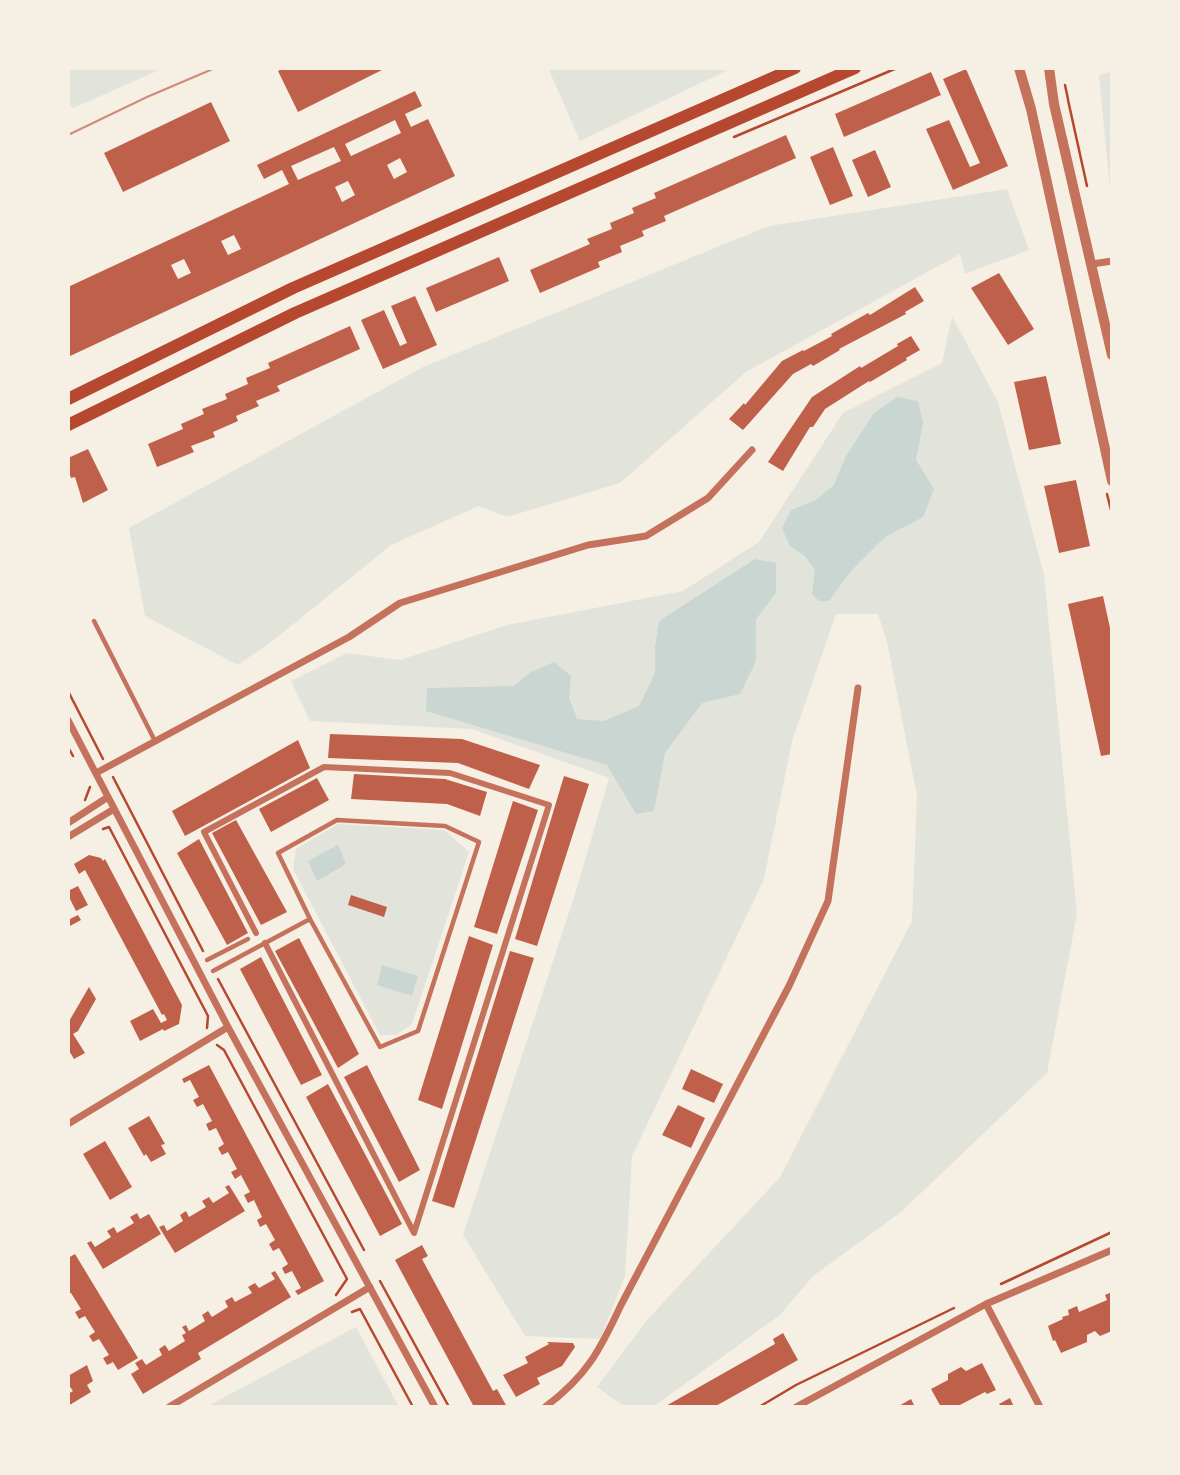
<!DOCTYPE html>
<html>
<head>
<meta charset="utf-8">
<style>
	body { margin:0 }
	#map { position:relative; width:1180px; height:1475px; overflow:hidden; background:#f6efe4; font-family:"Noto Sans",sans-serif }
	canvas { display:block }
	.frame { position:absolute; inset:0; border:70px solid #f6efe4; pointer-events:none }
</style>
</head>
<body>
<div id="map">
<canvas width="1180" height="1475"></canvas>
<div class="frame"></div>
</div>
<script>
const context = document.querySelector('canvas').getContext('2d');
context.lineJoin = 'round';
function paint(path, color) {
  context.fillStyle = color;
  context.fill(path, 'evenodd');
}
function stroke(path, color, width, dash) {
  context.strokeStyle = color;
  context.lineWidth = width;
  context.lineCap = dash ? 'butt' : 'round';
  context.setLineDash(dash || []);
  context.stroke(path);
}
paint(new Path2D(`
	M68 68H164L73 108 68 104Z
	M548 68H732L580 141Z
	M1112 71V209L1099 75Z
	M1007 189 1029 250 965 274 960 254 746 372 620 483 507 517 479 506 391 545 275 639 238 665 145 616 129 528 423 367 769 226Z
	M952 316 998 402 1044 575 1077 914 1047 1073 901 1212 813 1276 780 1315 653 1407H625L597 1387 647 1320 780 1177 912 921 917 796 887 642 878 614H836L792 741 764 879 632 1156 625 1276 600 1339 525 1336 463 1235 576 891 609 778 472 729 310 721 291 681 347 653 400 660 507 625 683 591 759 542 843 413 942 363Z
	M338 824 444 830 469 852 412 1024 396 1035H380L293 869 296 849Z
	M356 1327 399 1407H206Z`), '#e2e4dc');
paint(new Path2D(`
	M897 397 918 401 923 423 916 460 934 489 923 517 885 537 850 572 829 601H819L812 594 815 570 805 556 790 546 782 528 791 510 816 500 834 485 846 456 874 413Z
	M755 559 776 563V593L756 619V661L740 694 702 703 665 753 654 811 636 814 607 765 426 711 427 688 514 686 531 672 554 662 571 676 569 698 577 719 604 721 639 706 655 673V647L659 621Z
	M338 845 346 864 317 881 308 861Z
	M382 965 418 976 412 996 377 985Z`), '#c9d6d2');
paint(new Path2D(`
	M284 68H386L298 112 278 71Z
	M966 69 1008 166 953 190 926 129 949 120 970 167 980 163 943 79Z
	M931 72 941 95 844 137 835 114Z
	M415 91 422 106 405 114 411 127 428 119 455 176 68 357V287L289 184 282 170 264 179 257 165ZM395 120 401 133 351 156 345 144ZM334 147 341 161 298 180 291 166ZM400 158 407 172 394 179 387 165ZM348 181 355 195 342 202 335 187ZM234 235 241 249 228 255 221 241ZM184 259 191 273 178 279 171 265Z
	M211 102 230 141 123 192 104 153Z
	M786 135 796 158 664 216 666 221 642 231 644 236 620 246 622 252 598 262 600 267 540 293 530 270 590 244 587 239 612 229 610 223 634 213 632 208 656 198 654 193Z
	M833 147 853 196 830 205 810 157Z
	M875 150 891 187 868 197 852 160Z
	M499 257 509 281 436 312 426 288Z
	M999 273 1034 329 1008 345 971 288Z
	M915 287 924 301 905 312 906 314 839 349 840 350 813 366 811 364 793 374 743 430 729 419 744 403 745 405 782 361 803 350 804 351 832 336 831 334 868 313 870 315Z
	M415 296 437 345 383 369 361 320 384 310 400 346 407 343 391 306Z
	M350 326 360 349 277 386 280 391 256 401 259 406 236 416 238 421 213 432 215 437 191 446 194 452 157 467 148 444 183 429 181 424 204 414 202 409 227 399 225 394 248 384 246 378 270 368 268 363Z
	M911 336 920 350 906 358 907 360 870 382 869 381 825 409 813 427H810L783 471 768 462 812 397 860 366 861 368 898 346 897 344Z
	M1046 376 1061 444 1029 450 1014 382Z
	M88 449 108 490 83 503 75 477 71 478 68 470V458Z
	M1076 480 1090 546 1059 553 1044 486Z
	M1103 596 1112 637V754L1101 756 1068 604Z
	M330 734 462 739 540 765 529 789 458 763 328 758Z
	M298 740 310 768 185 836 172 811Z
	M354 774 445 779 487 792 480 816 447 804 351 799Z
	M564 776 589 784 537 946 515 939Z
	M317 778 329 800 271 832 259 809Z
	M513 801 538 810 497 934 474 927Z
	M236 820 287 912 261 925 212 833Z
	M199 839 248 933 227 945 177 853Z
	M89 855 101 858 103 861 105 859 182 1005 179 1024 164 1031 163 1029 140 1041 130 1021 153 1009 161 1023 167 1020 164 1014 162 1015 85 870 79 874 74 864Z
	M78 886 88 905 76 911 70 899 68 900V891Z
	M351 895 387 907 384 917 348 905Z
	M78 915 81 920 70 926 68 920Z
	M469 936 493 945 442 1109 418 1100Z
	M299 938 359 1054 338 1068 275 951Z
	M510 951 534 958 454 1208 432 1201Z
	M261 957 322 1075 301 1085 240 969Z
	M89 987 96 999 78 1031 73 1034 85 1053 74 1059 68 1049V1023Z
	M209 1065 324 1281 298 1295 295 1291 301 1288 292 1271 285 1274 282 1268 288 1264 279 1248 273 1251 269 1244 275 1240 266 1224 260 1227 257 1220 262 1217 254 1200 248 1203 244 1195 250 1192 241 1175 235 1179 231 1172 237 1169 228 1152 222 1155 218 1148 224 1144 216 1128 209 1131 206 1124 212 1121 203 1104 197 1107 193 1100 199 1097 190 1080 184 1083 182 1079Z
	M367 1065 420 1170 399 1182 344 1077Z
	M691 1069 723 1084 714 1103 682 1089Z
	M328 1084 402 1224 380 1236 306 1097Z
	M678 1105 705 1118 691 1148 662 1135Z
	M149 1116 165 1144 161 1145 166 1154 151 1162 146 1154 144 1156 128 1128Z
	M105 1141 132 1187 110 1200 83 1154Z
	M229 1185 245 1211 175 1253 159 1227 164 1225 167 1231 183 1221 180 1215 186 1211 189 1217 206 1207 202 1201 209 1197 213 1203 229 1193 225 1187Z
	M137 1213 140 1219 149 1214 161 1234 103 1269 87 1243 91 1241 95 1247 111 1237 107 1231 114 1227 117 1233 134 1223 130 1217Z
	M422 1245 428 1256 422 1259 493 1391 497 1389 507 1407H474L395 1260Z
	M75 1254 138 1358 118 1370 113 1362 107 1365 103 1358 109 1355 99 1339 93 1342 89 1336 95 1332 85 1316 79 1319 75 1312 81 1309 71 1293 68 1294V1258Z
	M275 1271 291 1297 198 1353 201 1359 143 1394 131 1374 139 1369 135 1363 142 1359 146 1365 162 1355 159 1349 165 1345 169 1351 185 1341 182 1335 186 1333 182 1327 186 1325 189 1331 205 1321 202 1315 208 1311 212 1317 228 1307 225 1301 232 1297 235 1302 252 1293 248 1287 255 1283 259 1288 275 1279 271 1273Z
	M1112 1292V1331L1100 1336 1095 1331 1087 1335V1342L1061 1353 1055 1340 1053 1341 1048 1326 1063 1319 1062 1317 1069 1315 1068 1310 1077 1306 1079 1312 1107 1300 1105 1295Z
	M783 1333 798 1360 714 1407H664L775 1344 773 1339Z
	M547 1342 573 1343 575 1347 562 1366 537 1378 540 1384 516 1397 503 1375 528 1363 525 1357 549 1344Z
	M982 1363 996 1390 987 1394 985 1392 956 1407H941L931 1389 948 1380V1374L961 1367 966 1371Z
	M87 1365 93 1381 87 1385 91 1392 68 1406V1394L73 1391 68 1384V1376Z
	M1010 1398 1014 1407H1001L999 1404Z
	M911 1399 915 1407H897Z`), '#bf614a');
stroke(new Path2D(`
	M1065 85 1068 99
	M1068 100 1087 186
	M734 137 897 68
	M1107 494 1112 514
	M68 691 103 759
	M68 747 73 756
	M113 777 203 951
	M85 800 90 787
	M103 829 109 827 208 1016 207 1028
	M218 979 364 1250
	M217 1045 224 1050 347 1279 336 1295
	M380 1281 449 1407
	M1001 1284 1112 1232
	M352 1312 360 1309 413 1407
	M759 1407 796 1385 954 1308`), '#b5482f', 2.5);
stroke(new Path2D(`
	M94 621 155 741
	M207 960 248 939
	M213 971 310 919 380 1047 418 1031 479 842 445 826 337 820 278 853 310 919`), '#c5725c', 4.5);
stroke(new Path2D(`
	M256 933 204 832 324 767 450 773 549 805 414 1233 265 943`), '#c5725c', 6);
stroke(new Path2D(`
	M1092 264 1112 261
	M68 720 228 1027 435 1407
	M96 773 349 637 400 603 588 545 646 536 708 498 752 450
	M68 823 108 797
	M68 837 114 809
	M68 1124 228 1027
	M986 1304 1040 1407
	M169 1407 370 1287
	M545 1407C587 1376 600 1350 621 1305L789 986 828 901 858 688
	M796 1407 986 1304 1112 1250`), '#c5725c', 7);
stroke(new Path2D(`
	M1019 68 1031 109 1112 481
	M1049 68 1054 104 1112 355`), '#c5725c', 10);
stroke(new Path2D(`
	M68 399 293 288 795 68
	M68 425 295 313 855 68`), '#b5482f', 12);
stroke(new Path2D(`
	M68 135 147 97 215 68`), '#cf8b77', 2);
</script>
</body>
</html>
